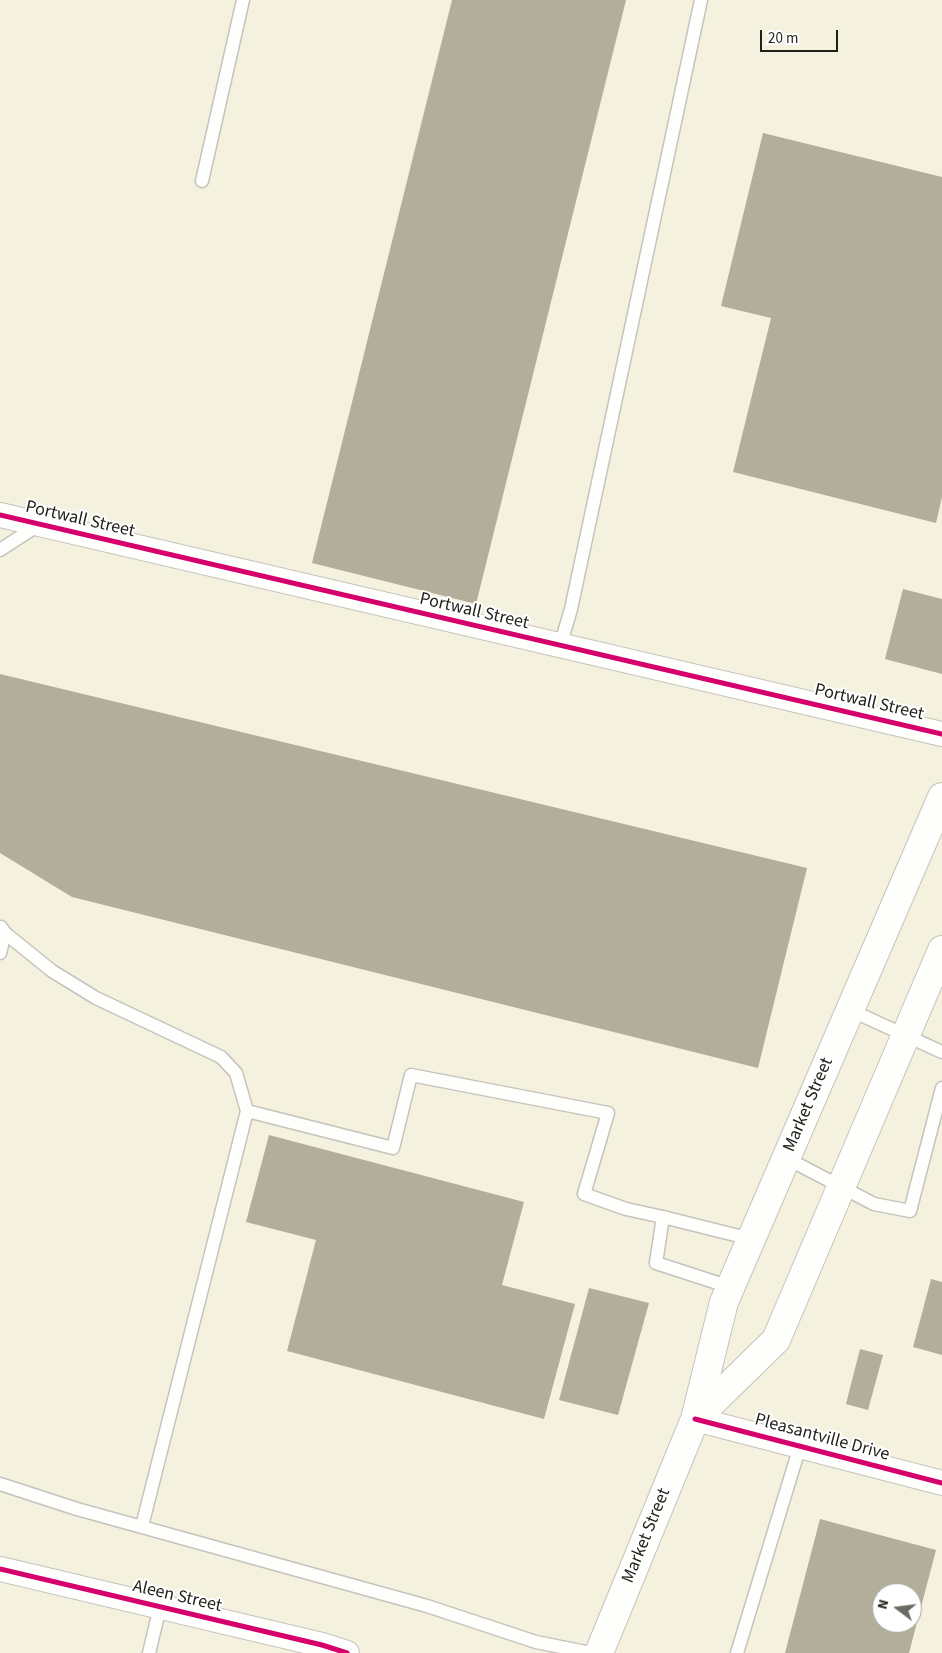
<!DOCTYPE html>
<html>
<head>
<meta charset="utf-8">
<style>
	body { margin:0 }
	#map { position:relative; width:942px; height:1653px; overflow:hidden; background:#faf8ef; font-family:"Source Sans 3",sans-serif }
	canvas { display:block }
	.north { position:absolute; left:872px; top:1583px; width:50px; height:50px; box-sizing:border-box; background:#fff; border:1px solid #a6a5a3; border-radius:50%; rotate:285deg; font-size:14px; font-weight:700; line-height:20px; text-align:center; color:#201f19 }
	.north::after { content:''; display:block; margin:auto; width:18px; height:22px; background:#6c6b64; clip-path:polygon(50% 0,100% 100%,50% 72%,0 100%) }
	.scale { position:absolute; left:760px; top:30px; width:78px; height:22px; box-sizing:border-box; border:2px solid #201f19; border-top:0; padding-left:6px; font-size:15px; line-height:18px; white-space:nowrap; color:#201f19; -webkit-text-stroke:4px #fff; paint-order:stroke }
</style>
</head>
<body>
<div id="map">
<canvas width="942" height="1653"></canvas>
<div class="north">N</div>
<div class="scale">20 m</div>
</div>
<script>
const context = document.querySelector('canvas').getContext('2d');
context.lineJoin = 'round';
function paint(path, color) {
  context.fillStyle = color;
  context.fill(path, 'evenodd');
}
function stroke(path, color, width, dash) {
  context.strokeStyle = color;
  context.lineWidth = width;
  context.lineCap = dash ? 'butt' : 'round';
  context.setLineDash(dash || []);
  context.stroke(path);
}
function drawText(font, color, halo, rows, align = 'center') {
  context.font = font + ' "Source Sans 3",sans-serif';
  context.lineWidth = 4;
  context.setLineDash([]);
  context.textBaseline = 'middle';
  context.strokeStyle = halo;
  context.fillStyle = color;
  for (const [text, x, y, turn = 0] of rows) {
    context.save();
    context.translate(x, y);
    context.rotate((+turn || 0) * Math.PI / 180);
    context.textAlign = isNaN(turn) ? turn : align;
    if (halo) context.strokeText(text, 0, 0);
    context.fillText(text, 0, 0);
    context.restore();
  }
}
paint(new Path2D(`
	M0 0H942V1653H0ZM882 1593H912V1623H882Z`), '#f5f1df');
paint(new Path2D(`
	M452 0H626L476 604 312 563Z
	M763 133 942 177V497L936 523 733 472 771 318 721 306Z
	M903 589 942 599V674L885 659Z
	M0 674 807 868 758 1068 72 897 0 853Z
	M269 1135 524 1202 502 1285 575 1304 544 1419 287 1351 316 1240 246 1222Z
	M931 1279 942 1282V1355L913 1347Z
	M589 1288 649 1303 618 1415 559 1400Z
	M860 1349 883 1355 868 1410 846 1404Z
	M820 1519 936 1550 909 1653H785ZM882 1593H912V1623H882Z`), '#b2ae9b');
const service = new Path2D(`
	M202 181 243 0
	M0 550 40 524
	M560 646 571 609 701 0
	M5 933 52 971 96 998 221 1057 236 1073 247 1111
	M0 953 5 933 1 927
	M850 1010 942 1052
	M786 1158 874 1204 910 1211 942 1088
	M730 1287 656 1263 663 1217 751 1239
	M0 1484 77 1509 427 1606 536 1642 591 1653
	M142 1526 247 1111 393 1148 411 1075 608 1113 584 1194 626 1209 663 1217
	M149 1653 160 1607
	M737 1653 800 1446`);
const minor = new Path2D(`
	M0 515 942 734
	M695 1419 942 1483
	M0 1569 322 1645 347 1653`);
const secondary = new Path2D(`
	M695 1419 776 1340 942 950
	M599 1653 695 1419 724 1302 942 797`);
stroke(service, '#c5c3bc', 15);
stroke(minor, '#c5c3bc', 26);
stroke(secondary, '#c5c3bc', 30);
stroke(service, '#fefefd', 12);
stroke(minor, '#fefefd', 24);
stroke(secondary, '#fefefd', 28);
stroke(new Path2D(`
	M0 515 942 734
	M695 1419 942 1483
	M0 1569 322 1645 347 1653`), '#d6006c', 5);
drawText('18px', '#201f19', '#fff', [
	["Portwall Street",80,520,13],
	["Portwall Street",474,612,13],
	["Portwall Street",869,703,13],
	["Market Street",809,1105,-67],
	["Pleasantville Drive",822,1438,15],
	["Market Street",647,1536,-68],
	["Aleen Street",177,1597,13]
]);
</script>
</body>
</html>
